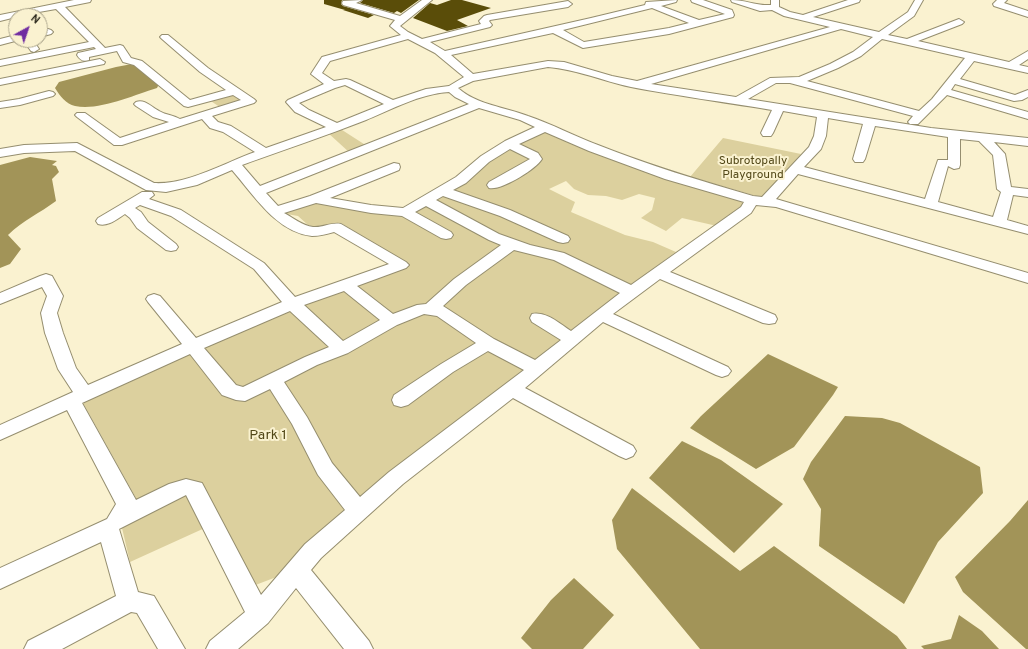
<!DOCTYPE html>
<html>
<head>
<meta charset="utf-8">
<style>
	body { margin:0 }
	#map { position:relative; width:1028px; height:649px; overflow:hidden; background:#faf2d0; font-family:Overpass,sans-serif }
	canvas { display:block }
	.north { position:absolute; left:8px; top:8px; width:40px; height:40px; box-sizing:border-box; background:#faf2d0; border:1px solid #a8a289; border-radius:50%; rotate:40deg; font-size:11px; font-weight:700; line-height:16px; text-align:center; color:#2e2b1e }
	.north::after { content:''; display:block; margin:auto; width:14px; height:18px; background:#702ca1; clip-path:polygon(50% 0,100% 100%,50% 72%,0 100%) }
</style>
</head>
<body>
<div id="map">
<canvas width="1028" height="649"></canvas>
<div class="north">N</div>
</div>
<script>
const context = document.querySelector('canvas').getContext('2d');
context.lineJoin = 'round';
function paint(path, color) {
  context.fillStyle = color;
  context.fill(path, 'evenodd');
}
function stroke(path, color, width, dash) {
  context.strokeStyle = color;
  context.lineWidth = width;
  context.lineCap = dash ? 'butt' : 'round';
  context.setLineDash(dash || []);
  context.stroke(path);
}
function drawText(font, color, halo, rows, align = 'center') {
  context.font = font + ' Overpass,sans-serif';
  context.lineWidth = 4;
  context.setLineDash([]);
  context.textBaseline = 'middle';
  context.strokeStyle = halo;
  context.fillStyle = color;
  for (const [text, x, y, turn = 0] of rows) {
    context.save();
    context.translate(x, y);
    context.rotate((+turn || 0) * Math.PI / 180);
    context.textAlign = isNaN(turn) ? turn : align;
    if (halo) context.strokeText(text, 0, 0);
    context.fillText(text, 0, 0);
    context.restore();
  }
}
paint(new Path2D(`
	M235 91 250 101 224 110 208 99Z
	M339 128 367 146 350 153 327 132Z
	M544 131 746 201 741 209 717 226 682 218 666 231 641 218 652 210 655 198 639 194 622 200 606 196 588 195 574 189 566 181 549 189 575 202 571 212 625 235 653 242 676 252 623 291 287 573 237 592 207 527 130 562 122 528 137 500 82 401 305 302 407 265 341 223 316 228 308 225 298 216 281 213 315 202 414 212 520 141Z
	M723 138 801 154 767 199 690 177Z`), '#dcd09e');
paint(new Path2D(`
	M132 64 140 67 159 84 157 88C134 95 99 111 75 106 66 104 60 96 55 88L59 82 116 67Z
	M30 157 57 161 52 165 56 166 59 172 52 179 56 201C40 213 22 221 8 235L21 249 10 264 0 268V165Z
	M768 354 838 387 833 395 794 447 756 469 690 428 701 416Z
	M845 416 882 418 900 423 980 467 983 493 938 542 904 604 819 546 821 509 803 479 811 462Z
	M682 441 721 460 783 504 734 553 649 478Z
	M632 488 740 571 774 546 897 636 907 649H700L617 549 612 520Z
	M1028 500V649H1026L963 592 955 577 1010 521Z
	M574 578 614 615 583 649H532L521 638 551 600Z
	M959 615 982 631 999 649H924L921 646 951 639Z`), '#a29458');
paint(new Path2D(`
	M324 0H342L341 4 343 6 374 15 368 18 343 10H345L324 4Z
	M363 0H419L401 13 397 11 394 13 360 3Z
	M451 0H462L491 8 457 20 468 26 447 31 413 18 430 3 437 5Z`), '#5a4d09');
const minor = new Path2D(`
	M74 0H91L90 2 65 7 105 48 120 45 123 46 131 58 142 61 190 100 226 90 200 72 162 39 160 37 162 35H168L208 68 254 99 256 101 254 103 212 116 218 122 231 126 266 148 326 127 295 112 286 102 288 100 324 84 311 74 322 57 401 35 390 26 395 20 343 5 342 3 343 1 362 0 356 3 400 16 422 0H432L400 26 408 32 422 39 481 24 479 21 484 16 487 15 568 1 572 4 568 7 490 20 489 21 492 25 490 27 430 42 445 51 591 18 645 5 646 2 677 0 676 2 661 6 699 20 725 14 692 2 691 0H703L732 10 734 15 733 17 669 34 583 48 553 33 451 55 473 74 548 61 564 62 612 76 637 81 830 27 784 16 772 10 760 11 732 2 731 0C746 0 756 6 771 5V0H779V7L790 12 803 15 848 0H860L859 2 813 17 879 32 908 12 915 0H923L914 16 888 35 907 39 959 19 964 22 962 24 918 41 1009 62 1028 51V59L1019 65 1028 67V73L974 61 960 79 1015 95 1028 90V97L1022 100 1014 101 955 84 951 90 1028 112V119L947 95 918 124H910L908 122 913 116 790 83H776L748 99 931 128 1028 138V146L994 142 1005 154 1011 187 1028 189V197L1013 195 1007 220 1028 226V234L798 174 776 199 1028 273V283L776 207 756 205 751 213 670 272 775 315 777 319 775 323 769 324 763 323 660 279 613 314 728 367 731 371 728 375 722 377 716 375 603 322 525 388 633 446 636 451 633 456 626 459 619 456 513 398 403 484 321 558 311 570 369 641 373 649H344L296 588 268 623 238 649H206L210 641 245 612 186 495 119 529 138 592 154 596 185 649H158L137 613 131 612 62 649H24L28 641 116 596 101 542 0 589V568L107 519 116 504 67 410 0 440V425L73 392 58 369 45 333 41 313 47 296 42 287 0 304V293L40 276 46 274 52 276 63 296 57 313 63 333 76 368 88 385 182 344 148 302 146 299 148 296 154 294 160 296 196 338 282 302 254 269 171 216 140 205 135 208 141 212 148 222 176 244 178 247 176 250 171 251 166 250 137 228 130 218 125 214C117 219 108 227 98 224L96 221 98 218 142 192H152L154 195 149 199 181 210 264 263 295 297 389 264 334 232C327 234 320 236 312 236 277 233 253 194 232 170L197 185 166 192 146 190 75 151 24 153 0 157V149L24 145 77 143 154 183C187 185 224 163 255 152L223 132 210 128 202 119 122 145H114L77 117 75 115 77 113H85L120 138 169 122 153 117 136 106 134 104 136 102C145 99 151 107 159 111 166 115 173 115 180 119L241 100 233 95 188 107 184 106 134 65 123 62 117 51 89 57V60C83 62 80 60 77 55L78 53 96 49 94 47 0 66V60L89 42 56 9 16 16V17L0 21V15ZM652 8 689 23 669 28 584 42 563 30ZM841 29 873 37 853 52 830 64 799 77 770 78 736 97 651 84ZM408 39 435 53 464 77 449 86 426 89 393 100 350 80 346 79 334 81 322 73 330 61ZM882 39 965 58 932 99 919 111 807 81 838 68 861 56ZM548 67C576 69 603 81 631 87 677 96 725 102 772 110L761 133 763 136H771L773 133 783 111 817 117 814 136 809 147 762 197 753 196C701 181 648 165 598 145 574 136 552 124 528 116 505 107 477 105 458 88L473 81ZM345 85 384 104 337 123 309 110 299 103 335 88ZM449 92 455 97 469 104 260 186 242 165C283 150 325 136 366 120 393 109 419 94 449 92ZM479 108 520 120 535 127 505 141 481 156 456 177 403 208 371 205 330 198 399 170 400 167 399 164 394 163 310 196 278 206 266 193ZM828 118 863 124 853 159 855 162H863L865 159 875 126 948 137V160H938L925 199 804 167 821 149 826 136ZM545 132 589 151 665 179 744 202 741 207 631 285 564 253 530 245 499 234 436 200 443 196 500 216 558 242 563 243 568 242 570 239 568 236 510 210 453 190 466 183 489 162 510 149 530 159 489 182 487 185 489 188C501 191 536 169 542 159L538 153 519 144ZM960 139 979 141 993 155 997 189 1001 192 993 217 938 202 948 166 954 169 959 168 960 165ZM316 203 371 213 402 216 441 238 446 239 451 238 453 235 451 232 415 212 426 206 489 240 501 245 454 279 426 304 417 305 393 314 357 286 406 268 409 265 406 262 341 224C331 222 323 228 313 227 303 226 292 217 284 213ZM514 250 554 260 620 293 571 331C560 324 546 311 532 314L530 318 532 322 561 340 535 360 494 339 443 306 466 285ZM344 291 380 320 343 341 304 305ZM290 311 329 347 305 357 243 387 236 385 204 348ZM424 314 437 316 476 343 441 364 394 395 392 400 394 405 401 407 408 405 453 372 488 351 524 370 389 472 360 497 332 463 307 417 284 382 317 365 348 353 397 325ZM190 354 222 395 236 400 245 401 270 389 292 424 318 475 345 510 305 544 261 595 202 483 186 479 169 484 136 500 82 403Z
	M997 0H1007L1004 3 1028 11V17L994 6 993 4Z
	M48 29 51 30 53 32 51 34 40 37V31Z
	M16 35V40H19L0 45V39Z
	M23 40H33L39 49 34 52 31 51Z
	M100 59 105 62 104 64 0 85V79Z
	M49 91 53 92 55 94 53 96 20 105 0 108V102L19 99Z`);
stroke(minor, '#958e6f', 2);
paint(minor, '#fff');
drawText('12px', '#524818', '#faf2d0', [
	["Subrotopally",753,162],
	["Playground",753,176]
]);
drawText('14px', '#524818', '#faf2d0', [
	["Park 1",268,436]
]);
</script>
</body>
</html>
